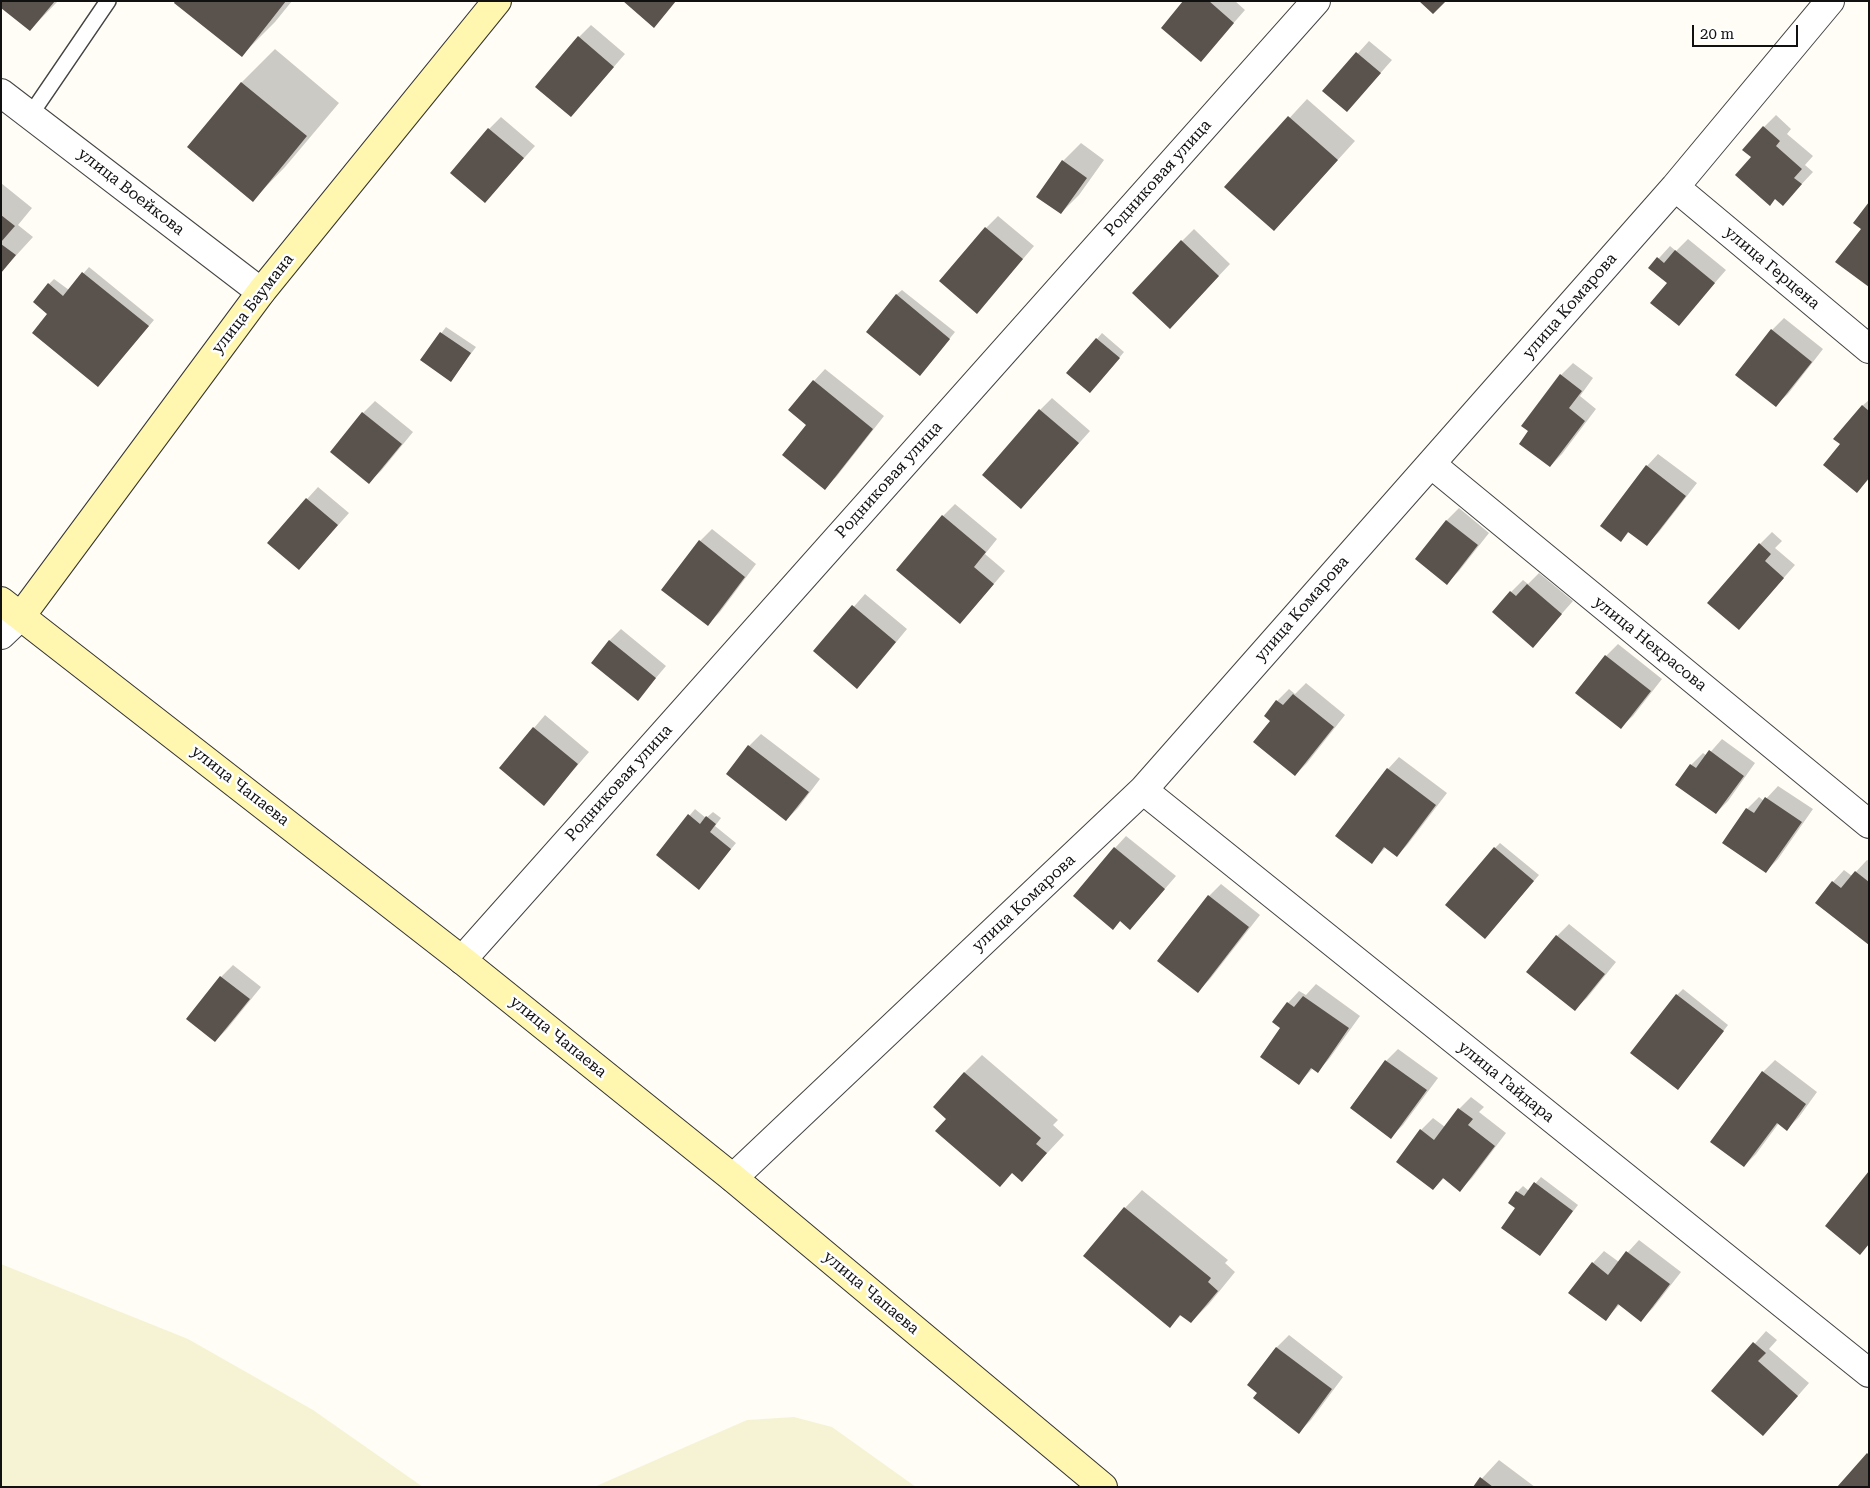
<!DOCTYPE html>
<html>
<head>
<meta charset="utf-8">
<style>
	body { margin:0 }
	#map { position:relative; width:1870px; height:1488px; overflow:hidden; background:#fffdf5; font-family:"Roboto Serif",serif }
	canvas { display:block }
	.frame { position:absolute; inset:0; border:2px solid #111; pointer-events:none }
	.scale { position:absolute; left:1692px; top:25px; width:106px; height:22px; box-sizing:border-box; border:2px solid #111; border-top:0; padding-left:6px; font-size:15px; line-height:18px; white-space:nowrap; color:#111; -webkit-text-stroke:4px #fff; paint-order:stroke }
</style>
</head>
<body>
<div id="map">
<canvas width="1870" height="1488"></canvas>
<div class="frame"></div>
<div class="scale">20 m</div>
</div>
<script>
const context = document.querySelector('canvas').getContext('2d');
context.lineJoin = 'round';
function paint(path, color) {
  context.fillStyle = color;
  context.fill(path, 'evenodd');
}
function stroke(path, color, width, dash) {
  context.strokeStyle = color;
  context.lineWidth = width;
  context.lineCap = dash ? 'butt' : 'round';
  context.setLineDash(dash || []);
  context.stroke(path);
}
function drawText(font, color, halo, rows, align = 'center') {
  context.font = font + ' "Roboto Serif",serif';
  context.lineWidth = 5;
  context.setLineDash([]);
  context.textBaseline = 'middle';
  context.strokeStyle = halo;
  context.fillStyle = color;
  for (const [text, x, y, turn = 0] of rows) {
    context.save();
    context.translate(x, y);
    context.rotate((+turn || 0) * Math.PI / 180);
    context.textAlign = isNaN(turn) ? turn : align;
    if (halo) context.strokeText(text, 0, 0);
    context.fillText(text, 0, 0);
    context.restore();
  }
}
paint(new Path2D(`
	M1 1264 188 1339 313 1410 423 1487H1Z
	M794 1417 832 1427 916 1487H594L747 1420Z`), '#f6f3d4');
paint(new Path2D(`
	M1 1H58L30 30Z
	M176 1H292L275 22 242 55Z
	M1185 1H1235L1245 10 1201 60Z
	M591 25 625 54 571 116 579 37Z
	M1369 41 1392 60 1347 111 1324 91Z
	M275 49 339 103 285 167 253 200 188 147 242 82Z
	M1307 99 1355 141 1274 230 1226 187Z
	M1776 115 1791 129 1787 134 1813 156 1805 165 1813 172 1783 204 1753 157 1764 127Z
	M501 117 535 146 485 201 489 129Z
	M1081 143 1104 160 1079 195 1061 213 1063 161Z
	M1 183 32 208 18 225 33 237 1 272Z
	M998 216 1034 246 988 300 986 228Z
	M1194 229 1230 264 1182 315V241Z
	M1688 239 1726 270 1678 325 1668 283 1650 268 1670 246 1676 251Z
	M89 267 154 320 98 386 49 314V284L54 279 69 290Z
	M902 290 955 332 926 368 896 295Z
	M1784 318 1823 349 1788 394 1776 405 1772 330Z
	M446 327 476 347 451 380 421 360Z
	M1102 333 1124 352 1096 386 1097 339Z
	M1573 363 1593 378 1580 396 1596 409 1562 454 1550 466 1530 431 1523 425 1561 375Z
	M825 369 884 416 837 476 825 488 808 425 814 381Z
	M1052 398 1090 431 1021 508 1040 410Z
	M1869 400V479L1857 491 1841 444 1862 406Z
	M375 401 413 432 381 471 369 482 363 413Z
	M1658 454 1697 483 1659 532 1647 544 1630 531 1620 541 1647 466Z
	M318 487 349 513 299 569 268 542Z
	M955 504 997 539 985 554 1005 571 960 623 943 516Z
	M1459 508 1489 533 1459 571 1447 583 1417 559 1447 520Z
	M712 529 756 564 720 612 708 624 700 541Z
	M1772 532 1782 541 1775 548 1795 565 1750 616 1760 544Z
	M1539 573 1573 601 1533 646 1511 592 1523 580 1528 584Z
	M865 594 907 629 869 675 815 651Z
	M621 629 666 666 638 699 609 641Z
	M1618 644 1662 679 1633 716 1621 727 1606 656Z
	M1306 683 1345 715 1307 763 1295 775 1272 721 1277 701 1289 689 1295 694Z
	M545 715 589 752 544 804 500 768Z
	M761 734 820 779 798 808 786 820 727 774 749 746Z
	M1722 739 1755 763 1728 801 1716 813 1691 765 1703 753 1707 756Z
	M1399 757 1447 793 1408 844 1397 856 1386 847 1372 862 1388 769Z
	M1778 786 1813 809 1778 859 1766 871 1747 809 1759 797 1764 801Z
	M695 809 706 818 713 812 721 818 715 826 736 843 704 882 657 855Z
	M1126 836 1176 876 1130 929 1121 920 1113 929 1115 848Z
	M1500 843 1539 875 1490 932 1495 848Z
	M1867 860 1869 861V944L1833 882 1844 870 1852 876Z
	M1221 884 1260 915 1210 979 1198 991 1158 960 1209 896Z
	M1569 924 1616 962 1587 998 1575 1009 1557 936Z
	M233 965 261 987 227 1029 215 1041 221 977Z
	M1316 984 1360 1016 1329 1059 1318 1071 1313 1068 1299 1083 1282 1028 1288 1003 1299 991 1306 995Z
	M1683 989 1728 1025 1683 1083 1677 995Z
	M1398 1049 1438 1078 1403 1125 1391 1137 1351 1107 1386 1061Z
	M982 1055 1058 1120 1053 1125 1064 1135 1022 1180 948 1118 964 1073Z
	M1775 1060 1817 1092 1799 1117 1787 1129 1779 1123 1756 1154 1744 1166 1763 1072Z
	M1471 1097 1484 1107 1479 1112 1506 1133 1472 1178 1460 1190 1444 1178 1433 1189 1421 1130 1433 1118 1445 1127 1459 1109Z
	M1541 1177 1578 1205 1545 1248 1517 1208V1192L1523 1186 1529 1191Z
	M1142 1190 1228 1260 1225 1263 1235 1272 1209 1304 1191 1322 1182 1314 1170 1326 1125 1208Z
	M1639 1240 1681 1272 1653 1308 1641 1320 1620 1304 1606 1319 1593 1263 1604 1251 1619 1262Z
	M1766 1331 1777 1340 1769 1349 1809 1383 1775 1422 1713 1391Z
	M1289 1335 1343 1377 1311 1420 1299 1432 1259 1392 1248 1385 1277 1347Z
	M1499 1460 1535 1487H1474Z`), '#0003');
paint(new Path2D(`
	M1 1H55L30 31 1 8Z
	M175 1H286L242 57 174 3Z
	M623 1H676L654 28Z
	M1183 1H1209L1234 23 1201 62 1161 28Z
	M1419 1H1446L1433 14Z
	M578 36 614 67 571 117 535 87Z
	M1356 52 1381 73 1347 112 1322 91Z
	M241 82 307 136 253 202 187 147Z
	M1288 116 1338 160 1274 231 1224 187Z
	M1763 126 1780 141 1776 146 1802 169 1794 178 1802 184 1783 206 1775 199 1770 206 1735 175 1751 157 1742 150Z
	M488 128 524 158 485 203 450 173Z
	M1062 160 1087 178 1061 214 1036 197Z
	M1869 202V287L1835 262 1861 229 1853 223Z
	M1 215 15 226 1 242Z
	M985 227 1023 259 977 314 939 281Z
	M1181 240 1219 276 1170 329 1132 293Z
	M1 244 16 255 1 273Z
	M1675 250 1715 283 1679 326 1650 303 1667 283 1648 268 1657 257 1664 263Z
	M82 272 149 326 98 387 32 333 47 314 33 302 48 283 63 296Z
	M896 294 950 339 920 376 866 332Z
	M1771 329 1812 362 1776 407 1735 375Z
	M440 332 471 353 451 382 420 360Z
	M1096 338 1120 358 1090 393 1066 373Z
	M1560 374 1582 391 1569 408 1585 421 1550 467 1519 444 1528 431 1521 426Z
	M813 380 873 429 825 490 782 455 806 425 788 410Z
	M1862 405 1869 411V478L1857 493 1823 465 1840 444 1833 439Z
	M1039 409 1079 443 1021 509 982 475Z
	M362 412 402 444 369 484 330 452Z
	M1646 465 1686 496 1647 546 1628 532 1621 542 1600 526Z
	M306 498 338 525 299 570 267 543Z
	M942 515 986 552 974 567 994 584 960 624 896 570Z
	M1446 520 1478 545 1447 585 1415 559Z
	M699 540 745 577 708 626 661 590Z
	M1759 543 1771 554 1765 561 1784 578 1739 630 1707 603Z
	M1527 584 1562 614 1533 648 1492 612 1510 591 1516 596Z
	M852 605 896 642 857 689 813 651Z
	M609 640 656 678 638 701 591 663Z
	M1605 655 1651 691 1621 729 1575 693Z
	M1293 694 1334 727 1295 776 1253 742 1270 721 1264 716 1276 700 1283 705Z
	M533 727 578 764 544 806 499 768Z
	M748 745 809 792 786 821 726 774Z
	M1709 750 1744 776 1716 814 1675 785 1690 764 1696 768Z
	M1387 768 1436 805 1397 857 1384 847 1372 864 1335 836Z
	M1765 797 1802 822 1766 873 1722 843 1746 808 1754 813Z
	M688 814 700 824 706 816 716 824 710 832 731 849 699 890 656 855Z
	M1114 847 1165 889 1130 930 1120 921 1113 930 1073 896Z
	M1494 847 1534 881 1485 939 1445 905Z
	M1855 871 1869 882V945L1815 903 1832 881 1841 888Z
	M1208 895 1249 927 1198 993 1157 961Z
	M1556 935 1605 974 1575 1011 1526 972Z
	M220 976 250 999 215 1042 186 1019Z
	M1676 994 1724 1031 1678 1090 1630 1053Z
	M1303 996 1349 1028 1318 1073 1311 1068 1299 1085 1260 1057 1280 1028 1272 1022 1287 1002 1294 1007Z
	M1385 1060 1427 1090 1391 1139 1350 1108Z
	M1762 1071 1806 1104 1787 1131 1777 1123 1744 1167 1710 1142Z
	M964 1072 1041 1138 1036 1144 1047 1153 1022 1182 1012 1173 1000 1187 935 1131 946 1119 933 1107Z
	M1458 1108 1473 1119 1468 1125 1495 1146 1460 1192 1443 1178 1433 1190 1396 1162 1420 1129 1434 1140Z
	M1869 1171V1244L1860 1255 1825 1226Z
	M1534 1182 1573 1211 1540 1256 1501 1228 1515 1208 1508 1203 1516 1191 1524 1196Z
	M1124 1207 1211 1278 1208 1282 1218 1291 1191 1323 1180 1315 1170 1328 1083 1256Z
	M1626 1251 1670 1284 1641 1322 1618 1304 1606 1321 1568 1293 1592 1262 1608 1275Z
	M1753 1342 1766 1353 1758 1361 1798 1396 1763 1436 1711 1391Z
	M1276 1347 1332 1389 1299 1434 1253 1398 1257 1393 1247 1385Z
	M1867 1453 1869 1455V1487H1837Z
	M1480 1477 1493 1487H1473Z`), '#5a524d');
const lane = new Path2D(`
	M31 114 108 1`);
const street = new Path2D(`
	M1 93 261 292
	M1675 187 1869 349
	M1431 464 1869 824
	M1 635 21 616
	M1143 790 1869 1373
	M462 960 1316 1
	M733 1178 1143 790 1675 187 1830 1`);
const secondary = new Path2D(`
	M1 601 462 960 733 1178 1103 1487
	M21 616 261 292 497 1`);
stroke(lane, '#444', 18);
stroke(street, '#444', 30);
stroke(secondary, '#333', 30);
stroke(lane, '#fff', 15);
stroke(street, '#fff', 28);
stroke(secondary, '#fff6b0', 28);
drawText('16px', '#111', '#fff', [
	["Родниковая улица",1158,178,-48],
	["улица Воейкова",131,192,38],
	["улица Герцена",1772,268,40],
	["улица Баумана",253,304,-52],
	["улица Комарова",1570,306,-49],
	["Родниковая улица",889,480,-48],
	["улица Комарова",1302,609,-49],
	["улица Некрасова",1650,644,39],
	["Родниковая улица",619,783,-48],
	["улица Чапаева",240,786,38],
	["улица Комарова",1024,903,-43],
	["улица Чапаева",558,1037,39],
	["улица Гайдара",1506,1082,39],
	["улица Чапаева",871,1293,40]
]);
</script>
</body>
</html>
